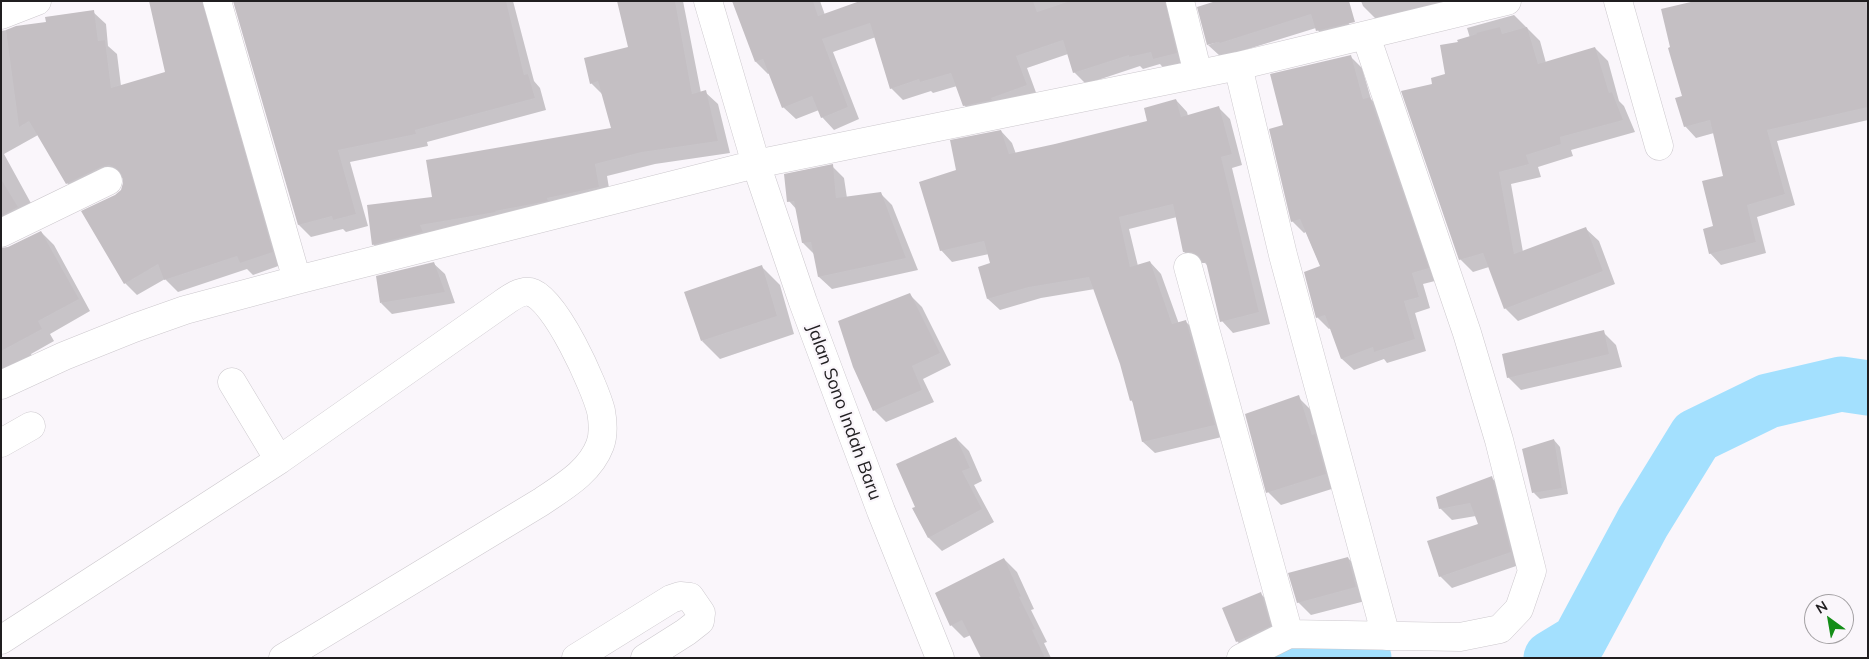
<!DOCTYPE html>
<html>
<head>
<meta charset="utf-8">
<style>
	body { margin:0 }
	#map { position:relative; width:1869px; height:659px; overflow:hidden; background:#faf6fb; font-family:Mulish,sans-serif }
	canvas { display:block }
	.frame { position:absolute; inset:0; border:2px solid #201e20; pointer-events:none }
	.north { position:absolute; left:1804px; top:594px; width:50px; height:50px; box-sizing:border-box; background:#faf6fb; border:1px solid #a3a0a3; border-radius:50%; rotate:328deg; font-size:14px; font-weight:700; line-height:20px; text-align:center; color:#201e20 }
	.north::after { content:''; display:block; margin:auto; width:18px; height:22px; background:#148d18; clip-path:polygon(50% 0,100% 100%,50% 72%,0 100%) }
</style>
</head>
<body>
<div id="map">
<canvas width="1869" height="659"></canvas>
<div class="frame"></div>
<div class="north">N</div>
</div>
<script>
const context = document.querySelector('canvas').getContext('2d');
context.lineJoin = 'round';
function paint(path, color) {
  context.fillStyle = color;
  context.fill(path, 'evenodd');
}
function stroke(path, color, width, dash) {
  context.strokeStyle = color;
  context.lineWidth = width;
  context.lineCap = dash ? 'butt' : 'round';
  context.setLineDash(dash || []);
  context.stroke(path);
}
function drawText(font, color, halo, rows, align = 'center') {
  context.font = font + ' Mulish,sans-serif';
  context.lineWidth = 4.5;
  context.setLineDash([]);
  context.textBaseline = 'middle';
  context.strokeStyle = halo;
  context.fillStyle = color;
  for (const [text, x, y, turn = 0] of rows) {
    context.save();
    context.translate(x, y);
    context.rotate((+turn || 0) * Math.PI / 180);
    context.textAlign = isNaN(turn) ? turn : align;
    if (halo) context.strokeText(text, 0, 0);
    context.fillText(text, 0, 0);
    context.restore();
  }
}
paint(new Path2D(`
	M150 1H220L284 264 253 275 247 269 178 292 165 279 137 295 125 283 116 196 122 191 124 178 114 179 79 196 67 183 38 135 4 154 38 216 1 236V31L48 23 93 12 106 24 108 46 117 54 121 86 167 73Z
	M235 1H513L534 81 540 88 546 110 427 142 428 146 350 162 368 226 346 232 343 229 311 237 299 225Z
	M618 1H683L701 93 705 92 718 104 730 153 655 164 607 176 611 200 386 257 373 244 433 198 612 129 603 95 591 83 630 48Z
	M746 1H820L825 15 864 1H1183L1188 65 1166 71 1160 64 1143 69 1140 66 1086 84 1074 72 1068 54 1027 68 1038 98 976 117 964 105 957 86 933 93 931 91 903 100 891 88 876 37 833 52 859 119 834 130 822 117 819 110 796 119 783 107 770 73 768 74 756 62Z
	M1338 1 1352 30 1328 42 1316 28 1232 54 1220 56 1208 45Z
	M1361 1H1450L1376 19 1363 6Z
	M1701 1H1868V120L1777 141 1795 205 1757 217 1766 253 1721 265 1710 253 1724 177 1714 133 1696 138 1685 126 1683 97Z
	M1514 15 1540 41 1546 63 1595 48 1608 61 1619 101 1624 106 1635 132 1571 150 1573 156 1538 167 1541 177 1511 184 1523 252 1586 229 1599 241 1615 284 1518 321 1505 308 1489 267 1473 272 1460 259 1434 85 1447 75 1459 43 1470 38 1467 28Z
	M1350 56 1362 68 1371 99 1382 110 1439 280 1423 284 1430 308 1415 313 1426 351 1387 363 1384 359 1354 370 1342 359 1331 328 1329 329 1317 317 1321 267 1306 232 1304 233 1292 221 1285 126Z
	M1176 100 1187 112 1188 116 1219 108 1230 119 1242 165 1232 168 1270 324 1233 333 1222 321 1208 266 1205 263H1196L1184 252 1177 217 1129 229 1138 266 1150 262 1161 274 1179 324 1186 322 1198 333 1226 436 1155 453 1143 442 1134 404 1131 400 1121 363 1095 289 1041 298 1000 310 988 299 992 263 989 254 952 262 941 250 1001 131 1012 143 1016 154 1149 122Z
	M832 166 844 178 847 198 880 193 892 205 918 270 832 289 819 277 815 255 803 243 797 210 789 201Z
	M41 232 54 245 90 311 50 334 54 341 31 354 38 365 1 387V249L8 248Z
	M433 263 445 274 455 303 392 314 381 303Z
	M762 267 780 285 794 334 720 359 702 341Z
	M910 295 922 307 951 365 923 379 934 402 886 422 874 410Z
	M1603 332 1616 345 1622 367 1521 390 1508 377Z
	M1298 397 1311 410 1338 487 1281 505 1268 492Z
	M956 438 969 451 982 481 974 485 994 522 942 551 929 538 913 509 916 507Z
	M1554 440 1560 447 1568 494 1540 499 1534 493Z
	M1492 478 1503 489 1522 564 1452 588 1440 576 1479 525 1476 516 1452 520 1440 508Z
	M1348 558 1361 571 1369 600 1311 615 1298 602Z
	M1004 559 1017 572 1034 609 1031 610 1047 642 1044 643 1051 658H982L971 635 964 638 951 625Z
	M1261 594 1267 600 1276 632 1243 648 1237 641Z`), '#0003');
stroke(new Path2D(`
	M1303 658 1311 654 1364 658
	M1551 658 1579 641 1643 522 1696 436 1768 401 1841 384 1868 388`), '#a3e0fe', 55);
paint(new Path2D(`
	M149 1H202L273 252 240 263 237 256 164 280 158 264 124 284 81 211 115 195 121 190 123 183 122 175 116 168 109 165 101 167 66 184 29 121 19 127 6 30 16 26 46 22 45 17 94 10 98 41 105 40 111 88 165 72Z
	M233 1H506L524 75 528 74 535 98 415 130 416 134 338 150 356 214 333 220 332 216 298 225Z
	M617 1H675L692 94 706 90 718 141 642 152 595 164 599 187 547 198 548 201 495 211 496 212 420 225 423 232 372 245 367 205 432 197 426 160 611 128 598 81 590 84 584 58 628 47Z
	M732 1H813L818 16 860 1H1033L1037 12 1070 1H1165L1177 53 1153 59 1151 52 1129 57V55L1073 73 1063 40 1016 56 1027 85 991 98 992 100 963 106 951 73 920 82 919 79 890 89 870 23 822 39 848 107 821 118 812 96 782 108 763 59 755 62Z
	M1216 1H1349L1355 22 1316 31 1311 14 1220 43 1219 42 1207 45 1197 7Z
	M1695 1H1865L1868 23V107L1767 130 1785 194 1747 205 1756 242 1709 254 1703 229 1713 226 1702 181 1723 176 1710 120 1684 127 1675 98 1682 96 1668 48 1670 47 1661 9Z
	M1500 27 1502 34 1527 27 1538 64 1595 47 1609 93 1612 92 1623 120 1560 137 1561 144 1526 155 1529 164 1499 172 1514 254 1586 227 1603 271 1504 309 1483 253 1459 260 1401 91 1432 84 1431 78 1445 74 1440 45 1458 42 1457 40 1477 34 1476 33Z
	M1351 55 1363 99 1370 97 1429 268 1412 273 1419 297 1404 301 1415 339 1374 352 1373 347 1341 359 1325 315 1316 318 1304 272 1320 266 1300 219 1291 222 1269 129 1283 125 1270 74Z
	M1176 99 1181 117 1219 106 1232 154 1221 157 1259 312 1220 322 1206 262 1203 263 1199 256 1192 252H1183L1173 204 1119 217 1130 267 1150 261 1172 324 1186 320 1215 425 1142 442 1132 400 1130 401 1120 364 1089 277 1029 287 987 299 978 267 990 263 984 241 940 251 919 182 956 170 950 140 1001 130 1009 154 1055 144 1147 121 1144 108Z
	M833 164 836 198 881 192 906 258 818 277 811 242 802 243 794 201 787 202 784 174Z
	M1 179 18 207 1 216Z
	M41 231 79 299 38 321 42 329 1 351V248L8 247Z
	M434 262 445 292 380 303 376 276Z
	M762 265 777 316 701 341 684 292Z
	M910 293 940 353 912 366 922 390 873 411 853 367 838 321Z
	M1604 330 1609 354 1507 378 1502 354Z
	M1299 395 1312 435 1315 434 1326 474 1266 493 1245 414Z
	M956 437 970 468 962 471 982 509 928 538 912 508 915 507 896 464Z
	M1554 439 1562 488 1532 493 1522 449Z
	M1492 476 1511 552 1439 577 1427 541 1478 524 1470 503 1439 509 1436 497Z
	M1348 557 1356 587 1297 603 1288 573Z
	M1004 558 1021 596 1019 597 1035 629 1032 630 1045 658H981L962 620 950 626 935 593Z
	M1261 592 1271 626 1236 642 1222 608Z`), '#c4bfc3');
const minor = new Path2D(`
	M217 1 297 280
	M708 1 756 164 803 302 881 511 940 658
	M1180 1 1198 74
	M1618 1 1659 146
	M1 15 37 1
	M1238 66 1283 255 1386 636
	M1 233 108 181
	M1188 267 1289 634
	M232 382 279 460
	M1 385 64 356 134 328 185 310 297 280 756 164 1238 66 1507 1
	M1 443 31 426
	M1 640 279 460 503 303C510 298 521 290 530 292 555 297 595 387 601 411 603 422 604 434 600 445 590 472 563 487 541 502L283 658
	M576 658 671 599 680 596 690 597 701 613 700 621 686 632 645 658
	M1241 658 1289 634 1460 637 1500 629 1519 609 1532 571 1499 440 1467 333 1366 36`);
stroke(minor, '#ccc8cd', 29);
stroke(minor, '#fff', 28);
drawText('18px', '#201e20', '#faf6fb', [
	["Jalan Sono Indah Baru",844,412,70]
]);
</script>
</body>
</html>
